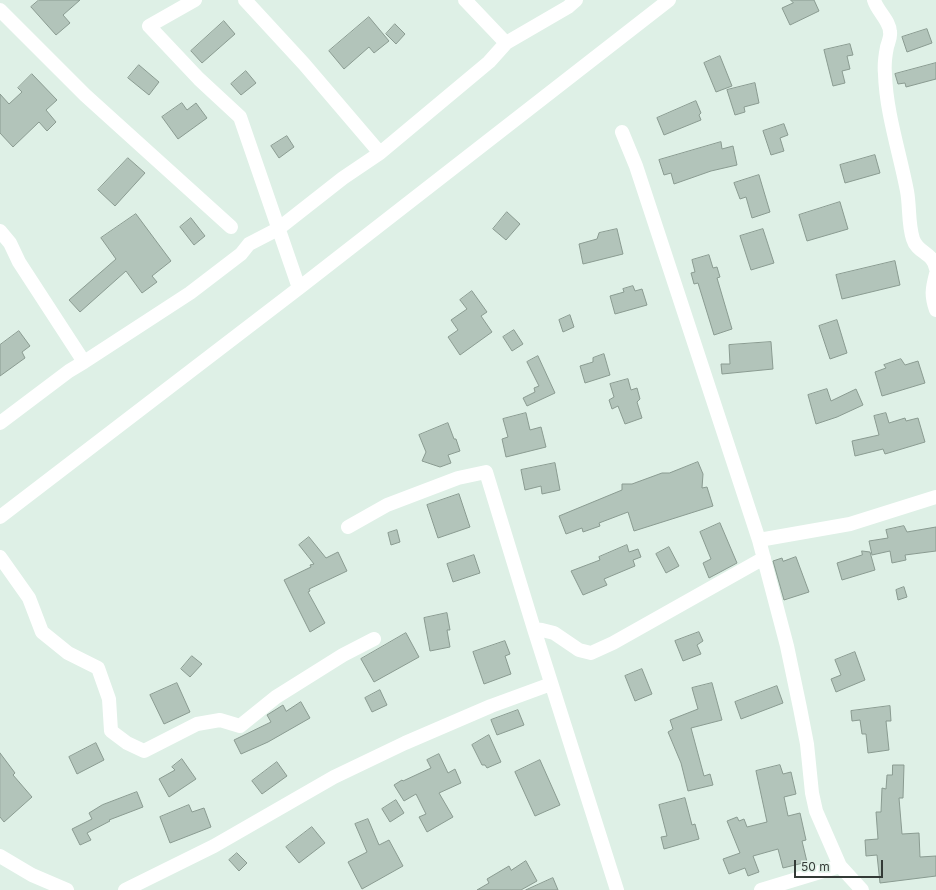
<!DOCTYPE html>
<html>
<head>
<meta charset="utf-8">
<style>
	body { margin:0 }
	#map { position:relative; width:936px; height:890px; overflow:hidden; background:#def0e6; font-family:Inter,sans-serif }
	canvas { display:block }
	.scale { position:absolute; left:794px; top:860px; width:89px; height:18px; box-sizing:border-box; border:2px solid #333a36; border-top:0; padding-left:5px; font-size:12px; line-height:14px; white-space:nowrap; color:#333a36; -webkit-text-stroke:3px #def0e6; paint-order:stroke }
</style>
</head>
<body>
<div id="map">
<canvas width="936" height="890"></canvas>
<div class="scale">50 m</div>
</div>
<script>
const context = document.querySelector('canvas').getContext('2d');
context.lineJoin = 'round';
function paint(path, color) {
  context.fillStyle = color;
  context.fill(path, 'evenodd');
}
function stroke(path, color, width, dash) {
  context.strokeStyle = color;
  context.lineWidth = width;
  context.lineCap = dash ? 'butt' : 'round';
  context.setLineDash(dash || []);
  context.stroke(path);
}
const building = new Path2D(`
	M39 0H80L63 15 70 23 56 35 31 7Z
	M791 0H814L819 11 790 25 782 8 793 3Z
	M369 17 389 41 374 53 369 47 344 69 329 51Z
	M224 21 235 34 202 63 191 51Z
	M395 24 405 34 396 44 386 34Z
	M927 29 932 43 907 52 902 37Z
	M850 44 853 55 847 56 850 69 842 71 845 83 833 86 824 50Z
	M720 56 732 86 716 92 704 63Z
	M936 63V79L906 87 905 83 898 84 895 74Z
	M139 65 159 82 149 95 128 78Z
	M246 71 256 83 241 95 231 84Z
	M32 74 57 100 46 110 56 122 47 131 39 122 13 147 0 133V94L9 104 22 92 18 88Z
	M755 83 759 103 744 107 745 112 735 115 727 90Z
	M696 101 701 113 699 115 701 120 664 135 657 118Z
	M182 103 187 110 196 103 207 118 178 139 162 117Z
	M784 124 788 135 780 138 784 151 771 155 763 131Z
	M287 136 294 147 279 158 271 146Z
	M721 142 722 149 733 146 737 165 711 171 674 184 671 173 664 175 659 160Z
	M875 155 880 173 845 183 840 165Z
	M128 158 145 173 115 206 98 190Z
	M759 175 770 212 752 218 746 197 740 199 734 183Z
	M840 202 848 229 807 241 799 215Z
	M507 212 520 224 506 240 493 229Z
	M136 214 171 261 152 276 157 282 142 293 126 271 80 312 69 300 116 259 101 238Z
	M191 218 205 236 194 245 180 227Z
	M617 229 623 254 583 264 579 244 597 239 599 233Z
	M763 229 774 263 751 270 740 236Z
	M709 255 713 268 717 267 720 277 717 278 732 329 714 335 698 283 694 284 691 273 695 272 692 260Z
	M895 261 900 285 842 299 836 275Z
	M633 286 635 291 642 289 647 305 615 314 610 296 624 292 623 289Z
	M472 291 487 312 481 316 492 332 460 355 448 337 458 330 451 320 467 309 460 300Z
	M570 315 574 327 563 332 559 320Z
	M837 320 847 353 830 359 819 326Z
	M514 330 523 344 512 351 503 337Z
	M19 331 30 346 22 352 25 358 0 376V345Z
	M771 342 773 369 722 374 721 364H730L729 345Z
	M604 354 610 375 585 383 580 366 593 362V358Z
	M538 356 555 393 527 406 523 398 535 392 534 388 539 386 527 362Z
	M901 359 905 365 918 361 925 383 882 396 875 372 886 368 884 365Z
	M628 379 631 390 637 388 640 399 637 402 642 418 625 424 618 406 612 409 609 400 614 397 610 384Z
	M827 389 831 401 856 389 863 405 837 417 816 424 808 395Z
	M526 413 530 430 541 427 546 447 506 457 502 439 508 437 503 419Z
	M886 413 889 423 905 418 906 421 918 418 925 442 885 454 883 449 855 456 852 441 879 435 874 416Z
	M448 423 454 439H456L460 451 448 455 451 463 440 467 422 461 426 452 419 435Z
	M698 462 703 474 702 488 707 487 713 506 634 531 628 512 599 523 600 526 583 532 582 528 566 534 559 516 622 490V484H632L662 473H669Z
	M555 463 560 490 542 494 541 486 525 490 521 470Z
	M459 494 470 527 438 538 427 505Z
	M720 523 737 563 709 578 703 563 711 559 700 532Z
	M904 526 907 532 936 527V551L905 555 906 560 892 563 890 551 872 555 869 541 888 538 886 530Z
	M397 530 400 542 391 545 388 533Z
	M309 537 326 558 338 552 347 571 309 589 310 591 308 592 325 623 310 632 284 580 311 567 310 565 314 564 299 545Z
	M627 545 629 552 638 549 641 557 633 560 635 566 604 579 607 585 583 595 571 571 600 560 599 557Z
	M669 547 679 566 666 573 656 554Z
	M862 551 870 552 875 570 842 580 837 563 862 555Z
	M474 555 480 573 453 582 447 564Z
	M796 557 809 592 784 600 773 561 782 558 783 561Z
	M904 587 907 597 898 600 896 590Z
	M447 613 450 630H447L450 647 430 651 424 618Z
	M699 632 703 641 697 645 701 654 683 661 675 641Z
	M406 633 419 657 374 682 361 659Z
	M505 641 510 654 505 656 511 674 484 684 473 652Z
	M855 652 865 680 836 692 831 679 841 675 835 660Z
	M192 656 202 664 190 677 181 669Z
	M642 669 652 694 635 701 625 676Z
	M177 683 190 712 164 724 150 695Z
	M712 683 722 720 691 728 704 776 710 774 713 785 688 791 681 763 668 732 673 729 670 720 698 709 692 688Z
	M777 686 783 703 741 719 735 702Z
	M380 690 387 705 372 712 365 698Z
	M301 702 310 718 268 742 241 754 234 740 271 722 267 715 283 705 286 711Z
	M890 706 891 721H886L889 750 868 753 866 734H862L860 720 852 721 851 711Z
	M518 710 524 725 497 735 491 720Z
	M489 735 501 762 487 768 485 765H482L472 745Z
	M96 743 104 760 77 774 69 757Z
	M0 753 15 773 13 775 32 797 4 822 0 817Z
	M439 754 448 773 455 769 461 783 439 793 453 817 427 832 419 817 426 814 416 794 404 801 394 785 402 780 403 781 431 768 427 760Z
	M182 759 196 779 169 797 159 779 175 770 172 767Z
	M540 760 560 805 535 816 515 772Z
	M277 762 287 776 262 794 252 781Z
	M780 765 783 774 791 772 796 794 784 797 788 816 800 813 806 840 802 841 807 862 783 868 778 849 753 856 759 872 748 876 745 868 729 874 723 859 740 853 727 821 737 817 739 821 744 819 747 827 767 822 756 771Z
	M893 765H904L903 798H899L902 834 919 833 920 857 936 856V876L880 883 877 855 866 856 865 840 878 839 876 812H881L882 788 886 789 887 775H892Z
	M137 792 143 807 109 820 110 821 87 833 91 840 80 845 72 829 92 819 89 813 102 805Z
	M685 798 692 825 695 824 699 839 664 849 661 837 667 836 659 805Z
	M396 800 404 813 390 822 382 809Z
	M189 805 192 812 204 808 211 827 170 843 160 817Z
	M368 819 379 845 389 840 403 866 362 889 348 862 367 852 355 824Z
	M312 827 325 843 299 863 286 847Z
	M237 853 247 863 239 871 229 860Z
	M526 861 537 881 521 890H477L489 883 487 879 509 866 511 870Z
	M553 878 558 890H526Z`);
paint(building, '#b2c4ba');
stroke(building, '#8a9b91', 1);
stroke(new Path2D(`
	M195 0 149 26 199 79 240 117 299 288
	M245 0 304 64 380 153
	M465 0 506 43
	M874 0C877 11 890 21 890 32 891 37 888 43 887 47 885 57 884 65 885 74 886 112 900 154 907 191 910 207 908 224 913 239 917 253 934 253 936 269
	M0 10 85 95 231 227
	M622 132 636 166 759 540 787 646 800 708 807 744 812 793 816 811 840 866 862 890
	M0 231 10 243 19 262 84 362
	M936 274C932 289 931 296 936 310
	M0 423 69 371 84 362 190 293 241 254 249 244 278 229 343 178 380 153 489 62 506 43 568 7 576 0
	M0 517 299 288 669 0
	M348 527 387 505 458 478 486 472 534 629 617 890
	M759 540 850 524 936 497
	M0 557 29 598 42 632 68 653 98 668 109 699 111 731 127 743 144 751 197 724 220 720 240 726 276 697 343 655 374 639
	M534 629 542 630 554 633 579 650 591 653 613 643 764 558
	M0 856 32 875 67 890
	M125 890 214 846 334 777 405 743 491 706 551 684
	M761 890 840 866`), '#fff', 14);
</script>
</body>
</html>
